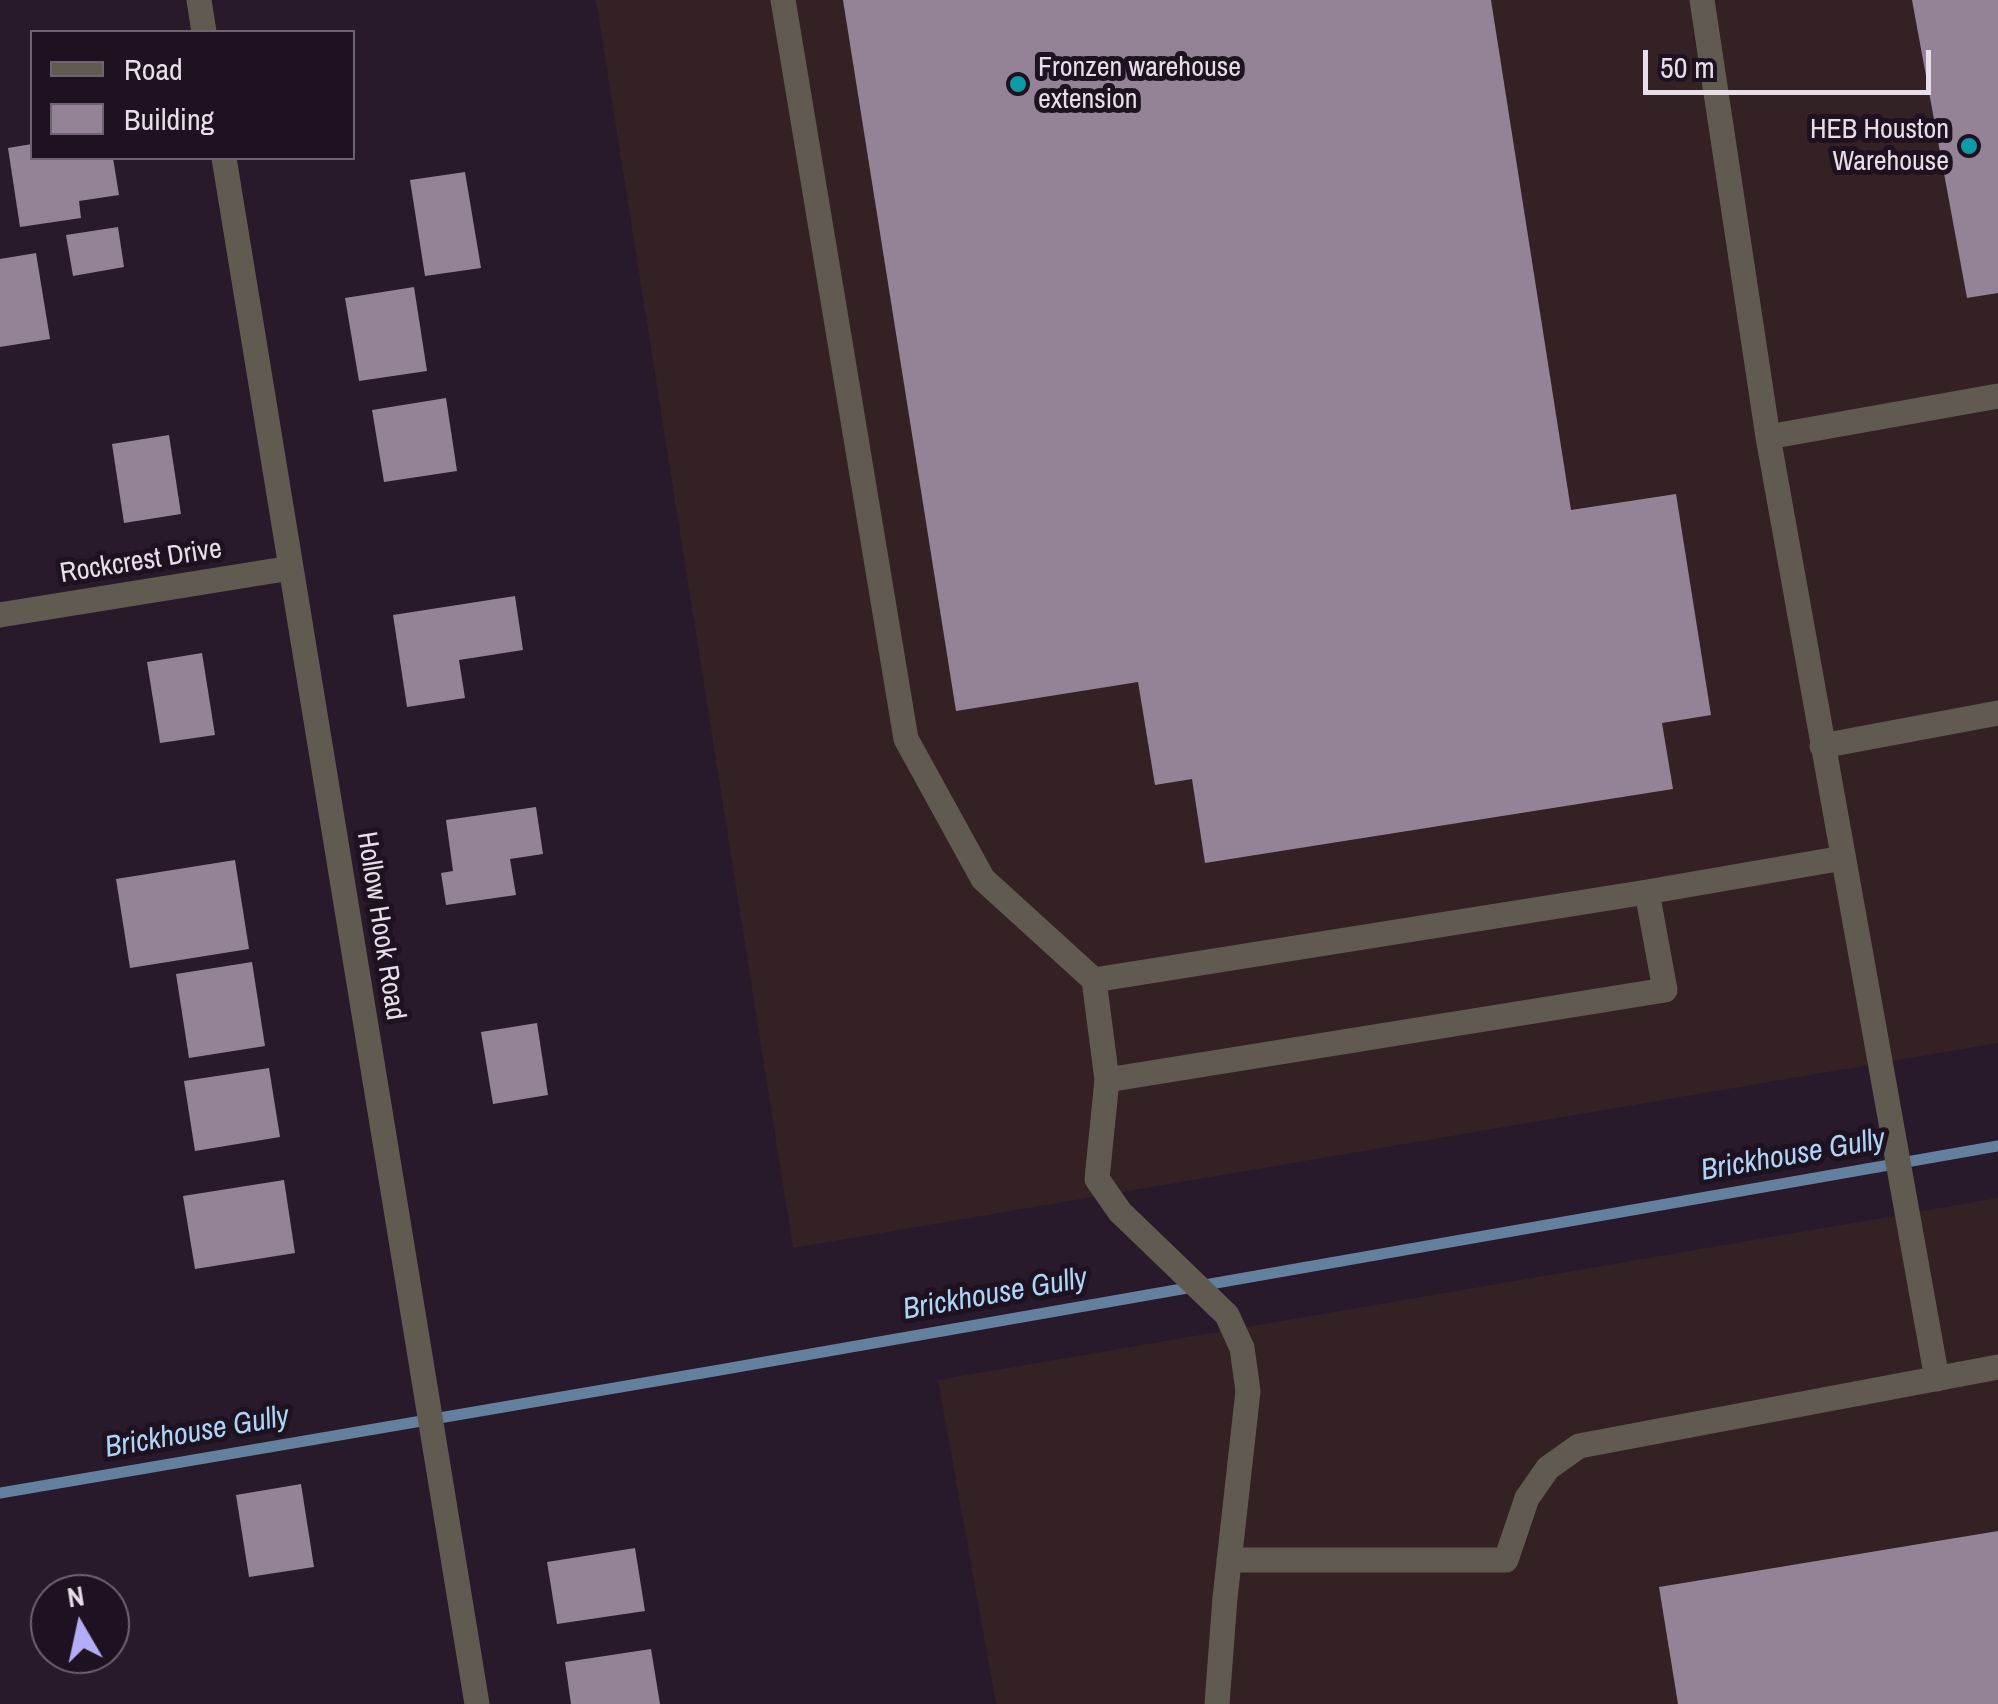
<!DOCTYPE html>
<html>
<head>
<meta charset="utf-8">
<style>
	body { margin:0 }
	#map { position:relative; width:1998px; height:1704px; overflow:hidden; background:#281a2a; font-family:"Archivo Narrow",sans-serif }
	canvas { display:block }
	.legend { position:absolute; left:30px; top:30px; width:325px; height:130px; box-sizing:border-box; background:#1e1120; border:2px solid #6e6370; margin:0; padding:12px 18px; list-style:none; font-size:30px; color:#e7dee9 }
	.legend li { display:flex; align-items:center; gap:20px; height:50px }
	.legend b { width:50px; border:2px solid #6e6370 }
	.north { position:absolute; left:30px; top:1574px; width:100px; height:100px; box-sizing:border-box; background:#1e1120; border:2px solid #6e6370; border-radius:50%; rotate:351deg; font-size:28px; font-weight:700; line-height:40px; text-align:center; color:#e7dee9 }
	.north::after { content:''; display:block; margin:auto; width:35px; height:45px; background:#b5acf8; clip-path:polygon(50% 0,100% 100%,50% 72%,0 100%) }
	.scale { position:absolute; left:1643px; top:50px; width:288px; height:45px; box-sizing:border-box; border:5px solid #e7dee9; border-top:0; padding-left:12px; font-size:30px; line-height:35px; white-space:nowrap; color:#e7dee9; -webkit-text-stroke:8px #1e1120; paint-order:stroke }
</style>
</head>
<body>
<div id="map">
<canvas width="1998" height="1704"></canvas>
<ul class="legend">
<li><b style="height:12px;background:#615a51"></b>Road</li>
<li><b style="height:28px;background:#948396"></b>Building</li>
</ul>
<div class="north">N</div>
<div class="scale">50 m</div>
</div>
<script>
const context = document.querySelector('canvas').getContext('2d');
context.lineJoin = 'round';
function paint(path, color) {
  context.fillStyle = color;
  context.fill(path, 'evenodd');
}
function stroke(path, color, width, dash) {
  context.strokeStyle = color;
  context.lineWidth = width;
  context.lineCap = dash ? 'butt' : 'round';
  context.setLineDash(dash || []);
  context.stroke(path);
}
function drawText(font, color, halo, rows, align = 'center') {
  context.font = font + ' "Archivo Narrow",sans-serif';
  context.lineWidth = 10;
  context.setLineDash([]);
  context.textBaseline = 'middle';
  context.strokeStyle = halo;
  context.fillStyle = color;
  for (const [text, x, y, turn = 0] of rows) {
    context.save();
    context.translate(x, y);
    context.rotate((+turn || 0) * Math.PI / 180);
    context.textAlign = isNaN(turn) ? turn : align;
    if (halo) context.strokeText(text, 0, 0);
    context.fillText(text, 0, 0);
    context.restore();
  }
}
paint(new Path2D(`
	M596 0H1998V1043L793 1248Z
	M1998 1198V1704H996L938 1380Z`), '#342123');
stroke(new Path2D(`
	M0 1493 714 1371 1998 1146`), '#63819e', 11);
paint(new Path2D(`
	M843 0H1491L1571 510 1676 494 1711 715 1662 723 1673 789 1205 863 1192 779 1155 785 1138 682 956 711Z
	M1912 0H1998V293L1967 298Z
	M32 144V158H113L119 195 79 201 81 218 20 227 8 148Z
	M465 172 481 268 425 276 410 180Z
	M118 227 124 267 73 276 66 235Z
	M36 253 50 339 0 347V259Z
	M414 287 427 371 359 381 345 298Z
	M446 398 457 471 384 482 372 410Z
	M169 435 181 514 124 523 112 444Z
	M515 596 523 650 459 660 465 698 407 707 393 615Z
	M202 653 215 735 160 743 147 662Z
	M536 807 543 854 510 859 516 895 446 905 441 873 453 871 446 820Z
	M235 860 249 949 130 968 116 879Z
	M252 962 265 1046 189 1058 176 974Z
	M537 1023 548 1095 493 1104 481 1032Z
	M269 1068 280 1137 195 1151 184 1081Z
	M284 1180 295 1253 195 1269 183 1196Z
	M301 1484 314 1567 249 1577 236 1495Z
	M1998 1531V1704H1678L1659 1587Z
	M635 1548 645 1611 557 1624 547 1562Z
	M651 1649 660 1704H571L565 1662Z`), '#948396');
stroke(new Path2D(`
	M199 0 204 32
	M783 0 906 739 983 879 1094 980 1107 1080
	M1702 0 1768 437 1937 1379
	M224 158 477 1704
	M1768 437 1998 396
	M0 615 291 568
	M1822 746 1998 713
	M1094 980 1647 892 1843 858
	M1229 1560H1506L1527 1498 1548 1468 1579 1446 1998 1367
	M1217 1704 1225 1598 1248 1391 1242 1348 1227 1315 1120 1212 1097 1179 1107 1080 1665 990 1647 892`), '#615a51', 25);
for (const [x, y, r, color] of [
	[1018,84,10,"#0f9aa8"],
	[1969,146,10,"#0f9aa8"]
]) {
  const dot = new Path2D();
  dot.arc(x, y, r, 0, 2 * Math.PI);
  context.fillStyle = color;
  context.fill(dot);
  stroke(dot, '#1e1120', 4);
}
drawText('28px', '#e7dee9', '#1e1120', [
	["Fronzen warehouse",1038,68],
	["extension",1038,100],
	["HEB Houston",1949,130,"right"],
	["Warehouse",1949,162,"right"]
], 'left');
drawText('28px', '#e7dee9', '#1e1120', [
	["Rockcrest Drive",141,562,-9],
	["Hollow Hook Road",380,926,81]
]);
drawText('italic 30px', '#acd5f8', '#1e1120', [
	["Brickhouse Gully",1793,1156,-10],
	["Brickhouse Gully",995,1295,-10],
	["Brickhouse Gully",197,1433,-10]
]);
</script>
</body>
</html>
